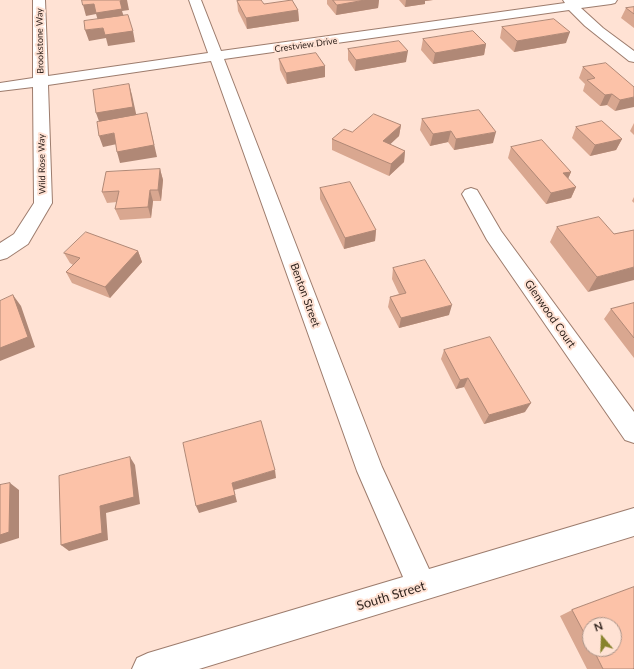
<!DOCTYPE html>
<html>
<head>
<meta charset="utf-8">
<style>
	body { margin:0 }
	#map { position:relative; width:634px; height:669px; overflow:hidden; background:#ffe2d4; font-family:Lato,sans-serif }
	canvas { display:block }
	.north { position:absolute; left:582px; top:617px; width:40px; height:40px; box-sizing:border-box; background:#ffe2d4; border:1px solid #ab9489; border-radius:50%; rotate:341deg; font-size:11px; font-weight:700; line-height:16px; text-align:center; color:#2c1f19 }
	.north::after { content:''; display:block; margin:auto; width:14px; height:18px; background:#87832b; clip-path:polygon(50% 0,100% 100%,50% 72%,0 100%) }
</style>
</head>
<body>
<div id="map">
<canvas width="634" height="669"></canvas>
<div class="north">N</div>
</div>
<script>
const context = document.querySelector('canvas').getContext('2d');
context.lineJoin = 'round';
function stroke(path, color, width, dash) {
  context.strokeStyle = color;
  context.lineWidth = width;
  context.lineCap = dash ? 'butt' : 'round';
  context.setLineDash(dash || []);
  context.stroke(path);
}
function paint(path, color) {
  context.fillStyle = color;
  context.fill(path, 'evenodd');
}
function drawText(font, color, halo, rows, align = 'center') {
  context.font = font + ' Lato,sans-serif';
  context.lineWidth = 4;
  context.setLineDash([]);
  context.textBaseline = 'middle';
  context.strokeStyle = halo;
  context.fillStyle = color;
  for (const [text, x, y, turn = 0] of rows) {
    context.save();
    context.translate(x, y);
    context.rotate((+turn || 0) * Math.PI / 180);
    context.textAlign = isNaN(turn) ? turn : align;
    if (halo) context.strokeText(text, 0, 0);
    context.fillText(text, 0, 0);
    context.restore();
  }
}
const street = new Path2D(`
	M33 0H45L48 76 208 53 189 0H201L221 51 565 3 563 0H617L615 3 611 4 581 8 603 28 634 51V62L629 61 585 26 569 10 224 59 382 467 429 569 634 508V536L199 669H132L137 658 148 653 403 577 357 471 211 61 48 85 52 203 28 244 7 258 0 260V243L14 234 34 203 33 87 0 91V83L33 78Z
	M471 188 477 190 501 231 634 412V443L625 440 487 240 462 194 465 190Z`);
stroke(street, '#9d7c6d', 2);
paint(street, '#fff');
paint(new Path2D(`
	M327 0H379L378 8 336 15 327 4Z
	M399 0H433L425 1V4L405 7Z
	M237 1 298 10 299 21 247 29 238 11Z
	M634 7V28L621 18 626 8Z
	M502 27 566 43 514 52 500 38Z
	M423 39 486 44 484 55 433 64 421 50Z
	M348 49 406 62 355 71 348 60Z
	M279 59 325 66V77L287 84 280 70Z
	M583 67 634 87 615 111 607 105 600 106 583 91 585 84 579 78Z
	M422 119 493 143 454 150 448 142 430 146 420 130Z
	M634 123V135L630 131Z
	M401 125 399 136 390 144 405 151 404 162 389 176 332 150V139L352 132Z
	M576 127 622 139 616 150 590 156 572 138Z
	M511 147 571 172 568 179 576 187 571 198 546 204 508 158Z
	M160 169 163 180 161 201H153L151 218 120 220 115 209 117 202 107 203 102 192Z
	M320 188 376 230 375 241 344 249 320 199Z
	M634 197V203L632 201Z
	M557 227 614 234 634 230 588 292 550 242Z
	M138 251 142 262 110 298 72 283 66 272 73 265 70 263 64 253Z
	M393 268 449 315 399 328 388 307 390 297 399 294 392 279Z
	M634 303V358L604 319 611 309Z
	M444 350 525 412 484 424 464 387 456 389 441 359Z
	M634 587V668L633 669H587L560 616 572 610ZM590 625H614V649H590Z`), '#d9a790');
paint(new Path2D(`
	M123 0H127L129 10 122 11 125 20 99 24 96 14 86 16 83 5Z
	M365 0H379L378 8 336 15 337 5Z
	M406 0H433L425 1V4L405 7Z
	M298 10 299 21 247 29 246 18Z
	M103 28 133 31 135 42 108 46 106 38 89 41 85 30Z
	M570 32 566 43 514 52 517 41Z
	M486 44 484 55 433 64 435 53Z
	M408 51 406 62 355 71 356 60Z
	M325 66V77L287 84 286 73Z
	M129 84 132 95 137 118 100 124 96 113Z
	M612 94 607 105 600 106 605 95Z
	M634 97V107L615 111 620 100Z
	M147 113 157 157 120 163 117 152Z
	M401 125 399 136 382 152 383 141Z
	M451 131 448 142 430 146 433 134Z
	M496 132 493 143 454 150 456 139Z
	M114 133 117 144 103 147 99 136Z
	M622 139 616 150 590 156 595 145Z
	M405 151 404 162 389 176 391 164Z
	M160 169 163 180 161 201 158 190Z
	M571 172 566 183 563 173Z
	M576 187 571 198 546 204 551 193Z
	M150 190 153 201 151 218 148 207Z
	M376 230 375 241 344 249 345 238Z
	M138 251 142 262 110 298 105 287Z
	M634 267V280L588 292 597 277Z
	M13 295 21 306 35 347 0 361V348Z
	M452 305 449 315 399 328 401 318Z
	M468 378 464 387 456 389 460 380Z
	M531 403 525 412 484 424 489 415Z
	M130 457 135 465 140 504 106 513 108 540 69 551 61 545 100 506Z
	M275 470 276 478 234 490 237 502 199 513 196 506 232 483Z
	M10 483 19 490V538L0 544V535Z`), '#b08876');
const building = new Path2D(`
	M82 0H123L120 1 122 9 96 13 94 4 83 5Z
	M242 0H261L264 4 292 0 298 10 246 18 237 1Z
	M333 0H365L337 5Z
	M634 7V14L626 8Z
	M128 15 133 31 105 35 103 28 85 30 84 21Z
	M554 19 570 32 517 41 502 27Z
	M473 31 486 44 435 53 423 39Z
	M399 41 408 51 356 60 348 49Z
	M316 53 325 66 286 73 279 59Z
	M606 63 634 87V97L620 100 612 94 605 95 587 80 595 78 583 67Z
	M129 84 133 107 96 113 93 90Z
	M479 110 496 132 456 139 451 131 433 134 422 119Z
	M147 113 154 145 117 152 114 133 99 136 97 122Z
	M374 114 401 125 383 141 405 151 391 164 332 139 344 129 352 132Z
	M602 121 622 139 595 145 576 127Z
	M542 140 571 172 563 173 576 187 551 193 511 147Z
	M160 169 158 190H150L148 207 115 209 119 191 102 192 106 172Z
	M350 182 376 230 345 238 320 188Z
	M599 217 614 234 634 230V267L597 277 557 227Z
	M86 232 138 251 105 287 66 272 80 258 64 253Z
	M425 260 452 305 401 318 390 297 406 293 393 268Z
	M13 295 28 337 0 348V301Z
	M634 303V338L611 309Z
	M490 337 531 403 489 415 468 378 460 380 444 350Z
	M261 421 275 470 232 483 235 495 196 506 183 443Z
	M130 457 134 497 100 506 102 533 61 545 59 476Z
	M10 483 9 532 0 535V485Z
	M634 587V668L633 669H603L593 649H614V625H590V644L572 610Z`);
paint(building, '#fcc2a8');
stroke(building, '#b08876', 1);
drawText('9px', '#2c1f19', '#ffe2d4', [
	["Brookstone Way",40,41,-91],
	["Crestview Drive",306,45,-8],
	["Wild Rose Way",42,164,-91]
]);
drawText('11px', '#2c1f19', '#ffe2d4', [
	["Benton Street",305,295,70],
	["Glenwood Court",550,314,55]
]);
drawText('13px', '#2c1f19', '#ffe2d4', [
	["South Street",391,596,-17]
]);
</script>
</body>
</html>
